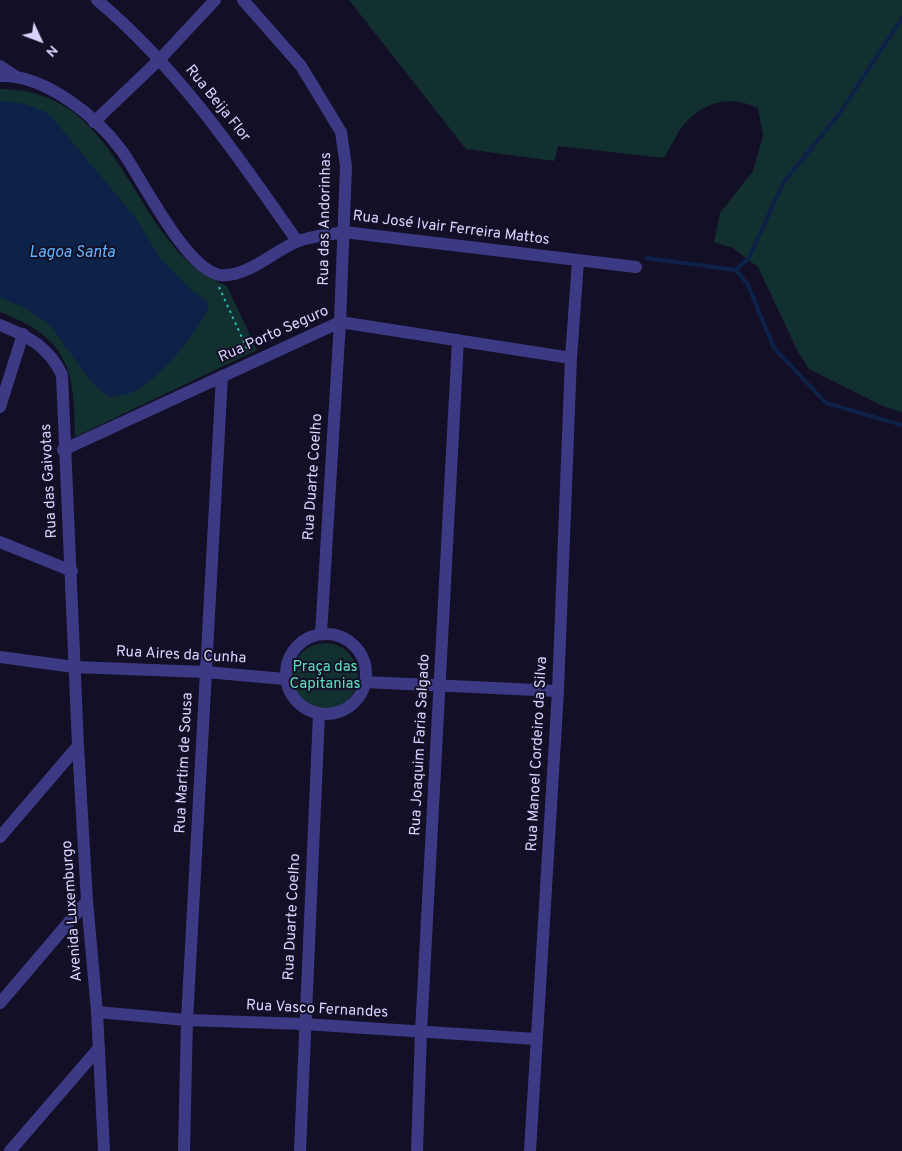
<!DOCTYPE html>
<html>
<head>
<meta charset="utf-8">
<style>
	body { margin:0 }
	#map { position:relative; width:902px; height:1151px; overflow:hidden; background:#130f26; font-family:Overpass,sans-serif }
	canvas { display:block }
	.north { position:absolute; left:15px; top:15px; width:50px; height:50px; -webkit-text-stroke:4px #130f26; paint-order:stroke; rotate:133deg; font-size:14px; font-weight:700; line-height:20px; text-align:center; color:#d9d4ff }
	.north::after { content:''; display:block; margin:auto; width:18px; height:22px; background:#d9d4ff; clip-path:polygon(50% 0,100% 100%,50% 72%,0 100%) }
</style>
</head>
<body>
<div id="map">
<canvas width="902" height="1151"></canvas>
<div class="north">N</div>
</div>
<script>
const context = document.querySelector('canvas').getContext('2d');
context.lineJoin = 'round';
function paint(path, color) {
  context.fillStyle = color;
  context.fill(path, 'evenodd');
}
function stroke(path, color, width, dash) {
  context.strokeStyle = color;
  context.lineWidth = width;
  context.lineCap = dash ? 'butt' : 'round';
  context.setLineDash(dash || []);
  context.stroke(path);
}
function drawText(font, color, halo, rows, align = 'center') {
  context.font = font + ' Overpass,sans-serif';
  context.lineWidth = 4;
  context.setLineDash([]);
  context.textBaseline = 'middle';
  context.strokeStyle = halo;
  context.fillStyle = color;
  for (const [text, x, y, turn = 0] of rows) {
    context.save();
    context.translate(x, y);
    context.rotate((+turn || 0) * Math.PI / 180);
    context.textAlign = isNaN(turn) ? turn : align;
    if (halo) context.strokeText(text, 0, 0);
    context.fillText(text, 0, 0);
    context.restore();
  }
}
paint(new Path2D(`
	M349 0H902V412L885 407 809 369 797 350 758 267 733 248 714 242 720 213 753 171 763 136 758 108C732 96 708 100 687 121 678 130 671 147 664 158L558 146 554 161 466 149Z
	M0 89C128 88 129 249 227 286L257 350 75 437C75 369 68 338 0 312Z
	M292 676a33 33 0 1 1 66 0a33 33 0 1 1-66 0Z`), '#12302f');
paint(new Path2D(`
	M0 101 22 103 48 113 135 217 160 258 191 290 205 299 209 307C196 334 162 377 135 391 128 395 117 396 109 397L92 383 50 325 28 310 0 297Z`), '#0c2248');
stroke(new Path2D(`
	M647 258 736 270 748 285 774 348 826 403 902 425
	M736 270 749 258 783 183 839 114 902 18`), '#0c2248', 4);
stroke(new Path2D(`
	M219 287 248 351`), '#2fb8b0', 2, [2.5, 4]);
stroke(new Path2D(`
	M97 0C178 68 237 155 297 241
	M243 0 301 66 341 132 346 166 340 322 321 634
	M0 66 15 76
	M0 76C45 74 97 117 122 151 142 179 186 270 220 275 246 278 273 252 296 242 310 236 329 235 344 232L636 267
	M94 122 160 59 215 0
	M0 325C28 336 49 347 62 375L78 746 87 901 97 1012 104 1151
	M0 407 23 334
	M63 450 340 322 571 358
	M0 542 72 571
	M286 674a40 40 0 1 1 80 0a40 40 0 1 1-80 0Z
	M0 657 74 667 206 672 285 679
	M365 682 558 691
	M0 837 78 746
	M0 1003 87 901
	M97 1012 187 1020 304 1024 536 1039
	M10 1151 99 1048
	M184 1151 187 1020 222 376
	M300 1151 319 714
	M417 1151 421 1032 458 340
	M530 1151 558 691 571 358 578 261`), '#3d3a85', 12);
drawText('15px', '#d9d4ff', '#130f26', [
	["Rua Beija Flor",217,104,51],
	["Rua das Andorinhas",326,219,-89],
	["Rua José Ivair Ferreira Mattos",451,229,7],
	["Rua Porto Seguro",274,335,-24],
	["Rua Duarte Coelho",314,477,-86],
	["Rua das Gaivotas",50,481,-93],
	["Rua Aires da Cunha",181,656,3],
	["Rua Joaquim Faria Salgado",421,745,-87],
	["Rua Manoel Cordeiro da Silva",538,754,-87],
	["Rua Martim de Sousa",185,763,-87],
	["Avenida Luxemburgo",73,911,-94],
	["Rua Duarte Coelho",293,917,-87],
	["Rua Vasco Fernandes",317,1010,3]
]);
drawText('15px', '#5fe0c0', '#130f26', [
	["Praça das",325,668],
	["Capitanias",325,685]
]);
drawText('italic 16px', '#62b6ff', '#130f26', [
	["Lagoa Santa",72,254]
]);
</script>
</body>
</html>
